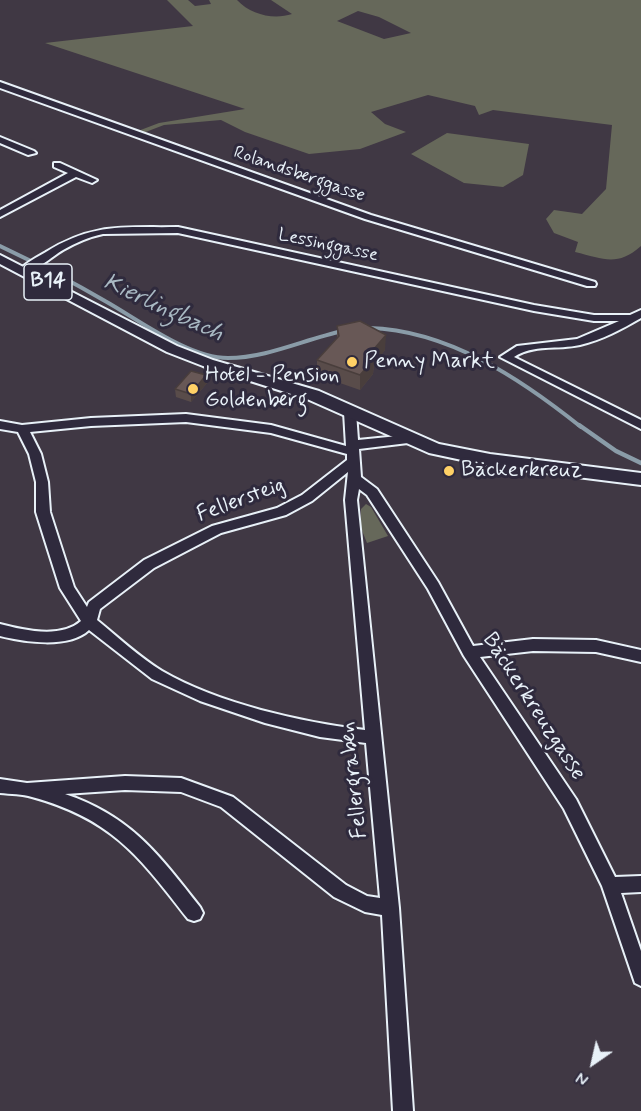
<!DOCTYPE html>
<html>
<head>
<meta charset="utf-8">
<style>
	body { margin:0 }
	#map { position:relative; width:641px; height:1111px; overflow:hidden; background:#403844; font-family:Mynerve,sans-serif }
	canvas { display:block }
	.north { position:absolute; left:563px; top:1033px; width:60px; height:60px; -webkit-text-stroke:4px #2f2a3d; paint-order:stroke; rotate:214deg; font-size:16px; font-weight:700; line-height:24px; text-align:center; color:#e8f1f8 }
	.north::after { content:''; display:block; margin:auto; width:21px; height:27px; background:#e8f1f8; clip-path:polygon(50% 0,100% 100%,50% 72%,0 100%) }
</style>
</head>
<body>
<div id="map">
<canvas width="641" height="1111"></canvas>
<div class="north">N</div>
</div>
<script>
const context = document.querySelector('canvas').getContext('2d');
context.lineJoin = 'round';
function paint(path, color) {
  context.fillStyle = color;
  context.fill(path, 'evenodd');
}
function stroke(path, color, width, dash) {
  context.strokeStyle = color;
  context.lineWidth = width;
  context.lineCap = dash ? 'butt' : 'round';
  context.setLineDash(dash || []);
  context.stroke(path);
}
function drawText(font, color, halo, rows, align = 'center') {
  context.font = font + ' Mynerve,sans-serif';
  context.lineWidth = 6;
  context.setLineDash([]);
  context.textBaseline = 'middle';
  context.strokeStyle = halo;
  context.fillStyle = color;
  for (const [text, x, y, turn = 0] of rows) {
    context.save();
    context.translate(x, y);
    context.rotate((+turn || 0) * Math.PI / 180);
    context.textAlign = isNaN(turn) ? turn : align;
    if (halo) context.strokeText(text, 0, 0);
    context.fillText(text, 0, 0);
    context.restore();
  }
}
paint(new Path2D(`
	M167 0H188L195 6 211 4 209 0H237C251 15 274 20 292 14L271 0H641V246C617 267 604 259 575 252L578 242 554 233 546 219 554 210 582 214 606 189 612 125 493 110 479 115 475 106 428 95 371 112 385 124 406 132 360 149 309 154 245 132 221 120 164 125 143 133 138 131 159 123 245 109 45 43 193 26ZM358 11 379 17 411 33 384 39 337 21Z
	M447 133 529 144 523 175 503 187 464 183 411 154Z
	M366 504 371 507 388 536 367 543 361 528V509Z`), '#66685a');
stroke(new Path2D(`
	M0 246C36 263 71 281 105 301 139 320 189 358 228 358 267 358 305 339 343 331
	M369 328C448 330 521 379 581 427`), '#8a9ca8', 4);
stroke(new Path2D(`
	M579 425 616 451 641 463`), '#8a9ca8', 4.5);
const minor = new Path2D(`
	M0 82 371 215 595 282 596 284 595 286H587L365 219 0 88Z
	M0 137 34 151 36 153 28 155 0 143Z
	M54 163H60L97 180 92 183 76 177 0 217V210L68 173 54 167Z
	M178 227 534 305 594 315H630L641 310V318C622 329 602 340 580 345 558 350 533 344 514 357L641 420V429L500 357 517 346 577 339 619 321H594L534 311 178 233 103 234C89 237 75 243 63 250 51 257 34 274 20 272L19 270C26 263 37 257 46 252 94 222 125 228 178 227Z
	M350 408 356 412 358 440 408 435 414 439 408 443 359 449 361 477 377 489 438 582 473 646 533 639 596 640 641 650V662L596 652 533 651 480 657 576 799 615 877 641 876V892L621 893 641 951V986L635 983 602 886 564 809 464 656 428 589 367 495 359 489 357 500 399 908 413 1111H393L382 915 365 912 334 897 221 807 181 792 125 790 65 794C131 816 159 855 200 907L203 913 200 919 194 921 188 919C139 856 112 819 32 797 23 794 10 794 0 793V779L27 783 125 776 181 778 233 797 346 885 367 896 380 898 366 743 320 737 265 723 200 701 152 679 89 630C69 649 24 642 0 636V624C23 630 61 639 81 621L60 588 36 512V482L29 454 18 432 0 429V421L22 425 91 418 186 414 271 425 346 446 344 412ZM186 422 271 433 347 454V460L302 495 277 508 212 526 144 560 89 602 87 607 74 587 50 512 48 482 41 454 30 432 91 426ZM348 472 345 500 365 730C301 722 219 704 162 671 139 657 118 637 97 620L100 609 154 568 221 533 286 515 312 501Z`);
const major = new Path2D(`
	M0 255 177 346 213 360 319 391 439 444 490 454 641 473V485L490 466 429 453 307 399 203 366 167 352 0 264Z`);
stroke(minor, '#e8f1f8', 4);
stroke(major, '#e8f1f8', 4);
paint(minor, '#2f2a3d');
paint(major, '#2f2a3d');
paint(new Path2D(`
	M337 326 385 350 374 364 373 374 360 390 317 375V360L337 338Z
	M207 383 191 402 176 397 175 389Z`), '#594c4a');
paint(new Path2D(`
	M386 335 385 350 374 364 373 374 360 390V375L367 357Z
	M206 375 207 383 191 402V394Z`), '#493e3c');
const building = new Path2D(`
	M360 321 386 335 367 357 374 359 360 375 317 360 339 336 337 326Z
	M191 371 206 375 191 394 175 389Z`);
paint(building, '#685856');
stroke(building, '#493e3c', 1.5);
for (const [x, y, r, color] of [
	[352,362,6,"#ffd166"],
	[193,389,6,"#ffd166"],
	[449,471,6,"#ffd166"]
]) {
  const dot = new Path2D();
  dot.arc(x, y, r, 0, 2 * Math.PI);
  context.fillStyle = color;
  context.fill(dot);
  stroke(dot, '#2f2a3d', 2);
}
drawText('18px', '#e8f1f8', '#2f2a3d', [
	["Rolandsberggasse",299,175,19],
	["Lessinggasse",328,246,12]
]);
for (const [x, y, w] of [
	[48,282,48]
]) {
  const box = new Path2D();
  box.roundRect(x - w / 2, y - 18, w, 36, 4.5);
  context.fillStyle = '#2f2a3d';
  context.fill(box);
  stroke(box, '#e8f1f8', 1.5);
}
drawText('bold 21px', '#e8f1f8', null, [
	["B14",48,282]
]);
drawText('22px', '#e8f1f8', '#2f2a3d', [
	["Penny Markt",364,362],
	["Hotel - Pension",205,376],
	["Goldenberg",205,401],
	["Bäckerkreuz",461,471]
], 'left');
drawText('22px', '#e8f1f8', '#2f2a3d', [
	["Fellersteig",241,501,-20],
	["Bäckerkreuzgasse",533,707,57],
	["Fellergraben",355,780,-96]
]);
drawText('italic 24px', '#a9b9c3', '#2f2a3d', [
	["Kierlingbach",163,309,25]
]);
</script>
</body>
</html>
